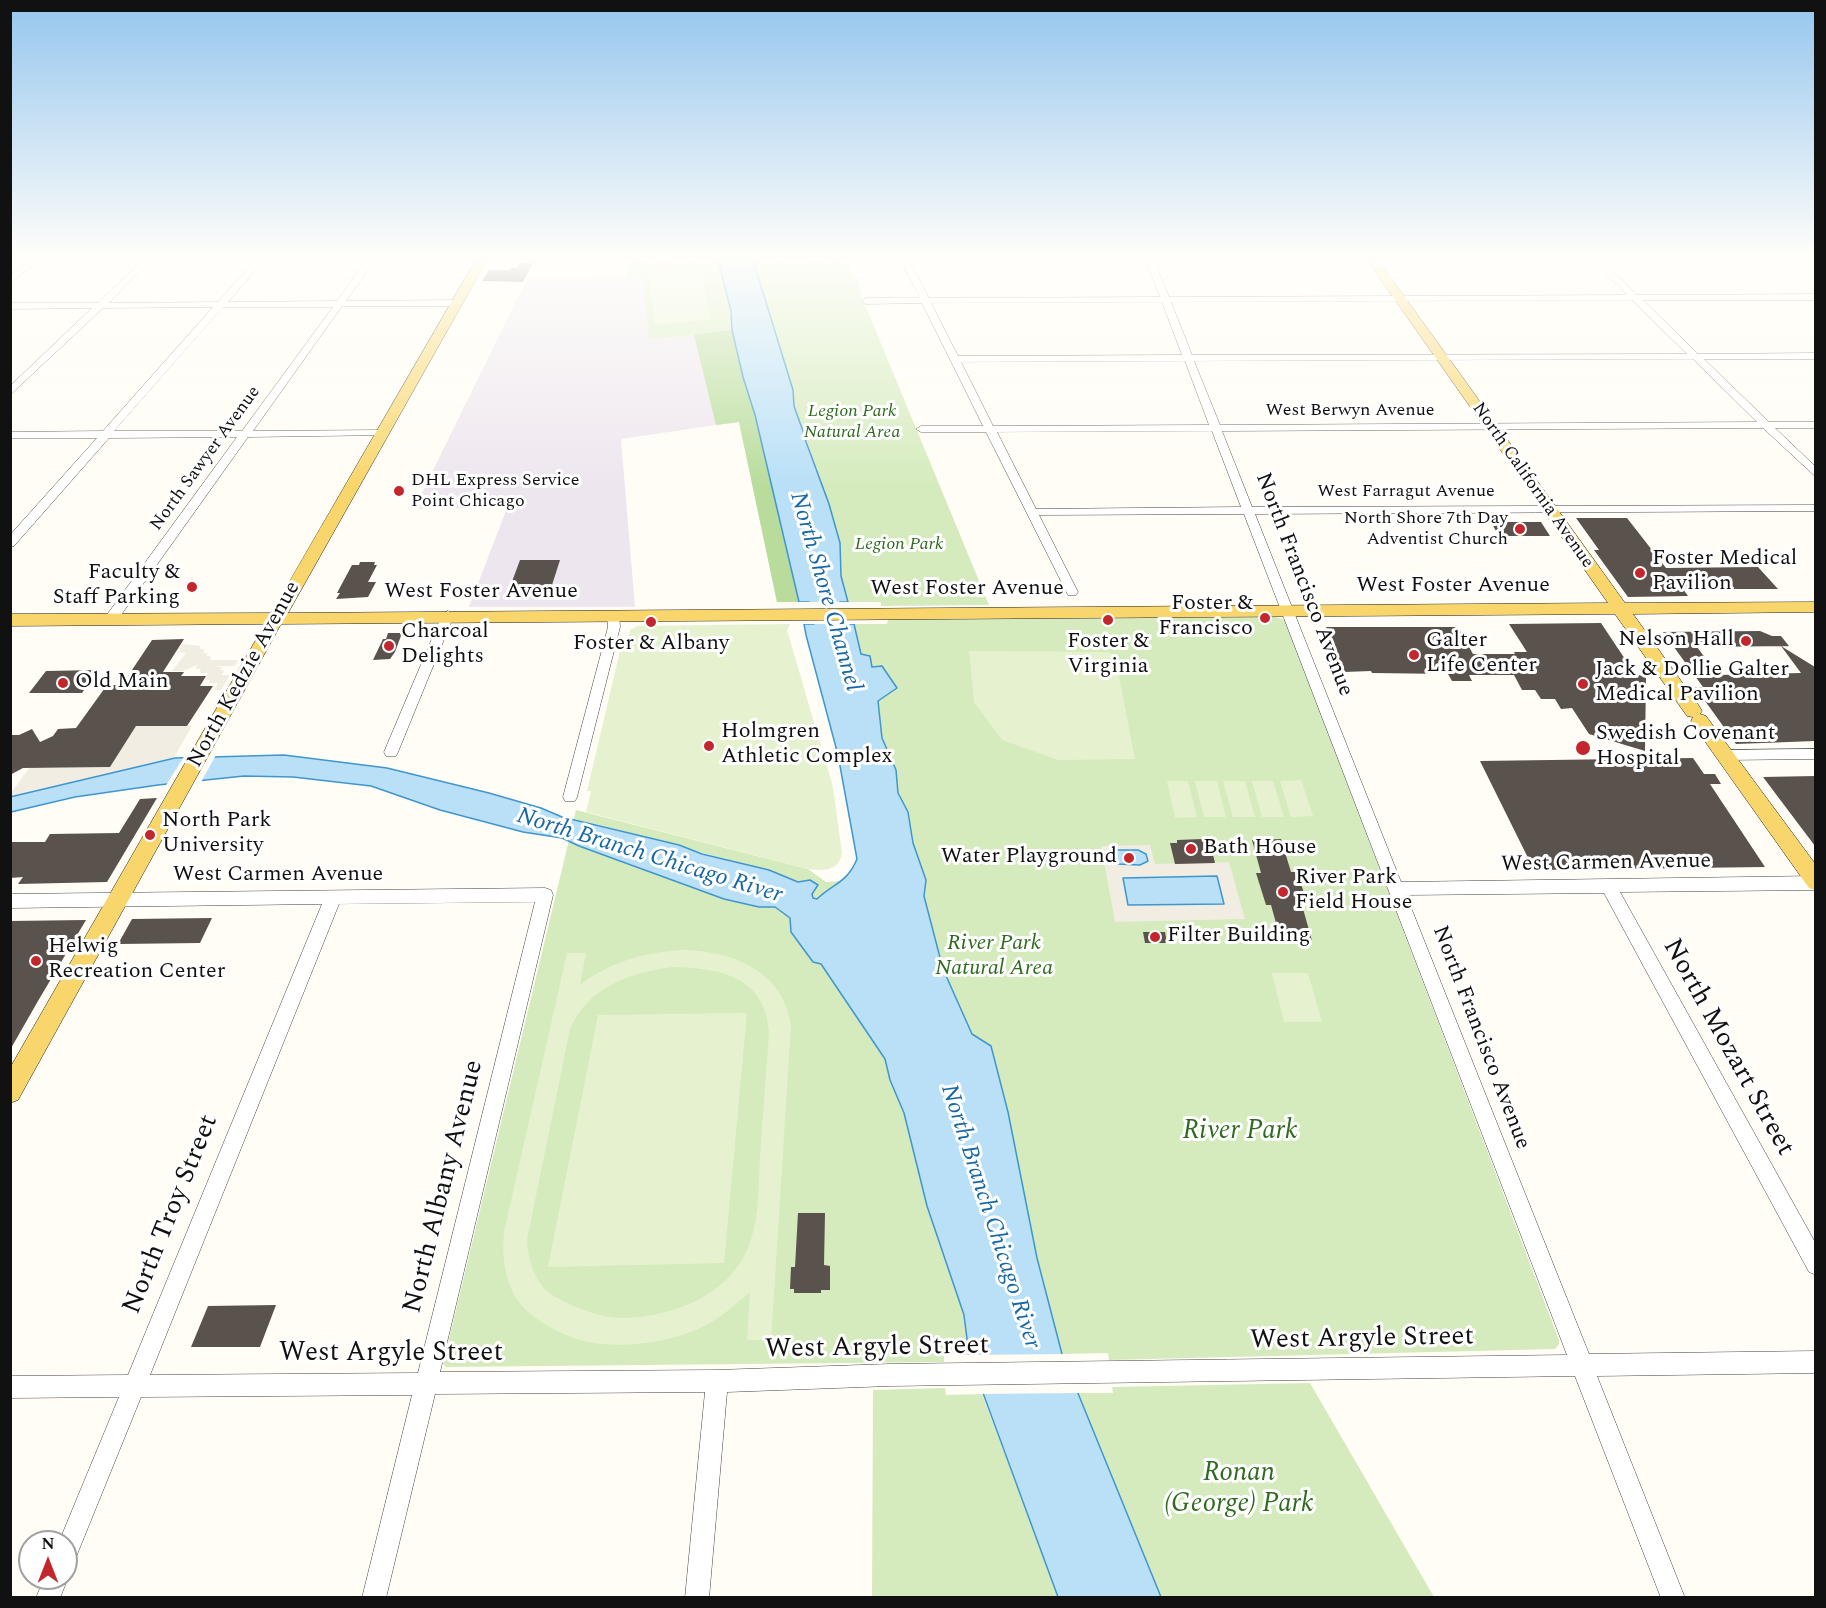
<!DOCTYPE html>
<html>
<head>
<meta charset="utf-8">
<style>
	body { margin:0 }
	#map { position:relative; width:1826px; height:1608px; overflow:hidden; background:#fffdf5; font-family:Spectral,serif }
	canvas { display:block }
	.frame { position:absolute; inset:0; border:12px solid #111; pointer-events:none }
	.north { position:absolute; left:18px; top:1530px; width:60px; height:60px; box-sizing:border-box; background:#fff; border:2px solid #a0a0a0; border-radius:50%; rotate:0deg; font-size:16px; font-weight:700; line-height:24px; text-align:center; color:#111 }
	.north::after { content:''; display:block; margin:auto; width:21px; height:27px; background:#c4262e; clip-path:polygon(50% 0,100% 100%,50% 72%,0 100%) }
</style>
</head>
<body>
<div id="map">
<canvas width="1826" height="1608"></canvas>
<div class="frame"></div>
<div class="north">N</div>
</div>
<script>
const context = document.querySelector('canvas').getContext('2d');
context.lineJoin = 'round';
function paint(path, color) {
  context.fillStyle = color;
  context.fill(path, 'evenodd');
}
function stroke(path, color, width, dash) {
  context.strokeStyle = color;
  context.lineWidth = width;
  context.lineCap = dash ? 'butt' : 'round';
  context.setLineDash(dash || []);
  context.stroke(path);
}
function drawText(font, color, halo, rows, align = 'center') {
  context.font = font + ' Spectral,serif';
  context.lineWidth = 6;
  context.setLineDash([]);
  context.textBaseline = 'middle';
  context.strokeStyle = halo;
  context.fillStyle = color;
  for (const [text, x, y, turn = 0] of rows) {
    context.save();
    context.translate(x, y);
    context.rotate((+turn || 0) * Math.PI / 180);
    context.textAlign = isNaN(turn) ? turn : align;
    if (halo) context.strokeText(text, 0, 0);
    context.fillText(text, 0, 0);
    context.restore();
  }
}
paint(new Path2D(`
	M626 277 632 280 643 279 694 335 716 425 621 439 635 607H469L507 508 414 509 527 279Z`), '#eee6ef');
paint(new Path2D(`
	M630 260 718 261 721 266 743 377 755 415 799 602H777L739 422 716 425 694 335 649 339 643 279H626Z
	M847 260 854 279H858L861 295 989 605 881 606V602H848L841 576 840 543 829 504 794 406 793 390 753 261Z
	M1275 617 1285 620 1559 1340V1344L1555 1349 1109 1360 1108 1353 1062 1354 1037 1258 1008 1112 991 1047 972 1034 943 969 924 896 926 880 913 843 908 812 898 793 896 770 882 738 878 701 897 688 872 668 870 656 861 654 854 624H887L888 620Z
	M576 810 808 869 826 882 843 881 817 899 813 898 805 882C788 881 773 871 757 867 696 852 636 833 574 819Z
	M569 840 579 846 724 899 759 907 775 906 790 918 885 1059 890 1080 904 1113 964 1315 969 1355 944 1353V1362L446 1367 443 1364Z
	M1310 1383 1434 1597H1161L1077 1393H1113L1112 1387Z
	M945 1388 946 1395 982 1394 1058 1597 872 1598 873 1390Z`), '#d5ebbd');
paint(new Path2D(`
	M732 330 785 536 799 602H777L739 422 716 425 694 335Z`), '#b9dc9c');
paint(new Path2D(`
	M701 273 711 319 655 325 649 278Z
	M790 624 787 630 833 787 842 853C839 871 824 871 808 869L586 812 591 791H587L622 642 628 641 630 630 638 626Z
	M969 651 1109 652 1115 656 1135 759 1058 760 1002 740 974 702Z
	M1301 780 1313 816 1291 817 1280 781Z
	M1167 781H1188L1197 817 1175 818Z
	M1195 781H1217L1226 817H1204Z
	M1223 781H1245L1255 817H1233Z
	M1252 781H1273L1284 817H1262Z
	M680 950C730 950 784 970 791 1026L771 1340H747L750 1292C734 1305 720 1319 702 1327 671 1342 628 1348 594 1343 571 1340 532 1321 519 1302 504 1281 502 1256 504 1232L567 953H586L580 985C610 962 643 953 680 950ZM673 967C722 968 766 977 769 1034 766 1075 763 1115 760 1156 758 1190 760 1228 743 1258 721 1299 665 1318 622 1318 605 1318 588 1312 574 1306 564 1301 549 1295 543 1287 532 1273 528 1257 527 1240L570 1029C588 987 631 972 673 967Z
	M1272 973H1308L1322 1022H1284Z
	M747 1013 724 1263 548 1267 598 1015Z`), '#e6f2cf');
paint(new Path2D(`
	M183 644 201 646 199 649H205L203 653H208L206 656H211L210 660H238L235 666H214L222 667 220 670 224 671 222 675H230L221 690H214L218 683H209L210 680H204L208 673H199L201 669H195L197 665 183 671H172L186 653 179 652 181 649H178Z
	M136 726H192L173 759 11 797V793L32 764 42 768 110 767Z
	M1150 845 1155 864 1229 862 1245 919 1115 922 1101 846ZM1217 876 1224 904 1123 878H1124Z`), '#f1ede2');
const water = new Path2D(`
	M718 260H753L793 390 794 406 804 434 811 437 805 439 829 504 840 543 841 576 848 602H840L845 624H854L861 654 870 656 872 667 882 666 897 688 878 701 882 738 896 770 898 793 908 812 913 843 926 880 924 896 943 969 972 1034 991 1046 1008 1112 1037 1258 1062 1354 1161 1597H1058L969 1355 964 1315 927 1206 904 1113 890 1080 885 1059 821 964 813 962 791 932 790 918 775 907H759L724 899 579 846 562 838 523 832 440 810 371 786 293 777 244 776 158 785 75 797 11 812 10 797 175 758 284 755 387 768 489 793 541 808 562 817 679 845 702 854 769 870 798 882 810 880 818 885 812 894 813 898 817 899C834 883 847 883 857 859L838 755 806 635 804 624H814L809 602H799L755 415 743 377 732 330 731 311Z
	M1115 850H1138L1146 854 1148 861 1140 865 1117 864 1111 857Z
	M1217 876 1224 904 1128 905 1123 878Z`);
paint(water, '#b9e0f7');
stroke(water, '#3f96cf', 1.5);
paint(new Path2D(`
	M796 602H851L849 605H843L848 621 855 622 857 624H801L802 622 810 621 806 605H798Z
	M217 753 200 784 165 787 185 755Z
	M1066 1354 1080 1393 978 1394 966 1355Z`), '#fffdf5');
paint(new Path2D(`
	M519 263H533L523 282 482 281 489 270H509L510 268H517Z
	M1576 518H1627L1666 568 1758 567 1778 589H1683L1688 596 1628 597 1594 550H1599Z
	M1489 519H1503L1504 522H1541L1550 536H1499Z
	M520 560H560L552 585 510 587Z
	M360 562H375L374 565H377L368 582H376L368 597 336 599 340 593H337L352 565H359Z
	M1601 623 1635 674 1646 677 1645 751 1589 734 1572 708 1561 709 1555 699H1541L1535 690H1522L1514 675H1469L1472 681H1452L1448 674 1372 673 1371 671 1344 672 1341 664 1328 648 1329 635 1326 627H1458L1473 654H1515L1514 652H1527L1509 624Z
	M1760 631 1772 636H1781L1789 646 1697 647 1718 675 1801 673 1781 646 1815 667V741L1736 744 1695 687H1703L1663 632Z
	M388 633H402L395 652 390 659 373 660 383 639H386Z
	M184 639 163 672H184L181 676H206L200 686H213L187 726H136L110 767 23 768 10 775V735H19L32 729 40 742 53 736 58 729 76 728 107 685H122L152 640Z
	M98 670 82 693H29L46 671Z
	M1693 758 1704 774H1715L1721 784H1710L1765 867 1534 870 1480 761Z
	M1815 776V846L1763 777Z
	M157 798 107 882 18 884 23 877 10 878V842H45L50 834 119 833 140 799Z
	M1202 839V842H1210L1215 863 1175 864 1170 843H1177V840Z
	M1281 839 1291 872H1295L1298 881H1300L1305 896H1303L1305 905H1302L1312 941H1281L1271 905H1266L1256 873H1261L1252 840Z
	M212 918 200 943 118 944 132 919Z
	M86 920 38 1001 10 1050V921Z
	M1143 932H1165L1167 943H1145Z
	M798 1213H825L824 1265 830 1266V1290H821V1293H794V1289H790L791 1267H795Z
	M276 1305 260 1347H191L208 1306Z`), '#5a524d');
const minor = new Path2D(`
	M29 260H39L10 283V276Z
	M143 260H152L109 303 218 302 255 260H264L228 302 337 301 366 260H375L346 301 457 300 461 303 457 306H342L253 431 383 430 387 431V435L248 437 116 622 111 623 105 619 106 616 237 437 109 438 14 546 10 547V535L97 438H10V432L103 431 213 307 103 308 10 395V386L92 308 10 309V303H98ZM223 307H333L242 431H114Z
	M901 260H909L929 298 1160 297 1146 260H1154L1169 297 1627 295 1592 260H1601L1637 295 1816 294V300H1643L1698 354 1816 353V359H1704L1769 422H1816V428H1775L1816 467V477L1763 428 1222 431 1252 507 1816 505V511L1255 514 1401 882 1816 876V890L1620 892 1816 1244V1275L1809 1272 1604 893 1406 895 1589 1354 1816 1351V1373L1597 1376 1685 1598H1661L1575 1376 890 1386 727 1392 709 1598H685L705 1392 435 1394 386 1598H362L412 1395 141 1397 74 1562 66 1566V1542H59L119 1397 10 1398V1376L128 1375 322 904 10 908V894L545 888 551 890 553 895 440 1372 717 1370 890 1364 1567 1355 1244 514 1039 515 1078 592 1076 595H1068L986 432H921L916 429 921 426H983L922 303 866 304 862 301 866 298H920ZM1632 300 1687 354 1192 355 1171 302ZM1162 302 1182 355 958 356 931 303ZM1693 359 1757 422 1220 425 1194 361ZM1185 361 1209 425 993 426 961 362ZM1212 431 1241 507 1036 509 997 432ZM535 902 418 1373 150 1375 339 904Z
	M448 611 454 615 398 752 396 756H386L384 752 442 615Z
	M613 611 619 615 620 627 577 797 575 801H565L563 797 608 627 607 615Z
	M1816 749V759L1724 760 1717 755 1724 750Z
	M66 1573 68 1578 60 1598H36L44 1578H66Z`);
const major = new Path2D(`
	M476 260H487L288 613 1608 603 1367 260H1378L1625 603 1816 602V612L1633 614 1699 706 1702 711 1700 714 1706 716 1816 865V890L1809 888 1694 726 1691 721 1693 717 1687 716 1615 614 281 624 18 1100 10 1103V1068L265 624 10 626V614L271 613Z`);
stroke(minor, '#444', 1);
stroke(major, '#222', 1);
paint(minor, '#fff');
paint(major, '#f9d66b');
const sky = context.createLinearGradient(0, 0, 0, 486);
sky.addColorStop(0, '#95c6ee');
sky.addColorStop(0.53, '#fffefa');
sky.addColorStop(1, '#fffefa00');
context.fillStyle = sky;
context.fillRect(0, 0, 1826, 486);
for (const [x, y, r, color] of [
	[399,491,6,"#c4262e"],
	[1520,529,6,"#c4262e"],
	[1640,573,6,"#c4262e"],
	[192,587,6,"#c4262e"],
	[1265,618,6,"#c4262e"],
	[1108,620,6,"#c4262e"],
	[651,622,6,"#c4262e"],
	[1746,641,6,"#c4262e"],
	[389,646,6,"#c4262e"],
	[1414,655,6,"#c4262e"],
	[63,683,6,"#c4262e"],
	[1583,684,6,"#c4262e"],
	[709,746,6,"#c4262e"],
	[1583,748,8,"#c4262e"],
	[150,835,6,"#c4262e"],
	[1191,849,6,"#c4262e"],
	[1129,858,6,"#c4262e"],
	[1283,892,6,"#c4262e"],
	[1155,937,6,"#c4262e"],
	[36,961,6,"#c4262e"]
]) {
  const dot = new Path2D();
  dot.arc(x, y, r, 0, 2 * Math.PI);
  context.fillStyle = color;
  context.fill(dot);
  stroke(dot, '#fff', 2);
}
drawText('18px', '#111', '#fff', [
	["West Berwyn Avenue",1350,411],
	["North Sawyer Avenue",206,459,-54],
	["North California Avenue",1532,486,55],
	["West Farragut Avenue",1406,492]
]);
drawText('italic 18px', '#2f6b1f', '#fff', [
	["Legion Park",852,412],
	["Natural Area",852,433],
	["Legion Park",899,545]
]);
drawText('18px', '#111', '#fff', [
	["DHL Express Service",411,481],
	["Point Chicago",411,502],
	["North Shore 7th Day",1508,519,"right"],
	["Adventist Church",1508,540,"right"]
], 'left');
drawText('22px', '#111', '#fff', [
	["Foster Medical",1652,560],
	["Pavilion",1652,585],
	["Faculty &",180,574,"right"],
	["Staff Parking",180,599,"right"],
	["Foster &",1253,605,"right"],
	["Francisco",1253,630,"right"],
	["Charcoal",401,633],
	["Delights",401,658],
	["Nelson Hall",1734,641,"right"],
	["Galter",1426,642],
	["Life Center",1426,667],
	["Foster &",1108,643,"center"],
	["Virginia",1108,668,"center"],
	["Foster & Albany",651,645,"center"],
	["Jack & Dollie Galter",1595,671],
	["Medical Pavilion",1595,696],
	["Old Main",75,683],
	["Holmgren",721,733],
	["Athletic Complex",721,758],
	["Swedish Covenant",1596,735],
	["Hospital",1596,760],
	["North Park",162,822],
	["University",162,847],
	["Bath House",1203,849],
	["Water Playground",1117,858,"right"],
	["River Park",1295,879],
	["Field House",1295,904],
	["Filter Building",1167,937],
	["Helwig",48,948],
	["Recreation Center",48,973]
], 'left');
drawText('22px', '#111', '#fff', [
	["North Francisco Avenue",1303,585,69],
	["West Foster Avenue",1453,587],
	["West Foster Avenue",967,590],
	["West Foster Avenue",481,593],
	["North Kedzie Avenue",245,675,-61],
	["West Carmen Avenue",1606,864,-1],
	["West Carmen Avenue",278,876],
	["North Francisco Avenue",1480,1038,69]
]);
drawText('italic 22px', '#2f6b1f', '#fff', [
	["River Park",994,945],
	["Natural Area",994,970]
]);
drawText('italic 24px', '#1768a6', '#fff', [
	["North Shore Channel",824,592,74],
	["North Branch Chicago River",649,857,17],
	["North Branch Chicago River",989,1217,72]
]);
drawText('27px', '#111', '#fff', [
	["North Mozart Street",1727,1048,61],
	["North Albany Avenue",445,1187,-76],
	["North Troy Street",172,1215,-68],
	["West Argyle Street",1362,1340,-1],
	["West Argyle Street",877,1349,-1],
	["West Argyle Street",391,1355]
]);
drawText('italic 27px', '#2f6b1f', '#fff', [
	["River Park",1240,1133],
	["Ronan",1239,1475],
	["(George) Park",1239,1506]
]);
</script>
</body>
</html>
